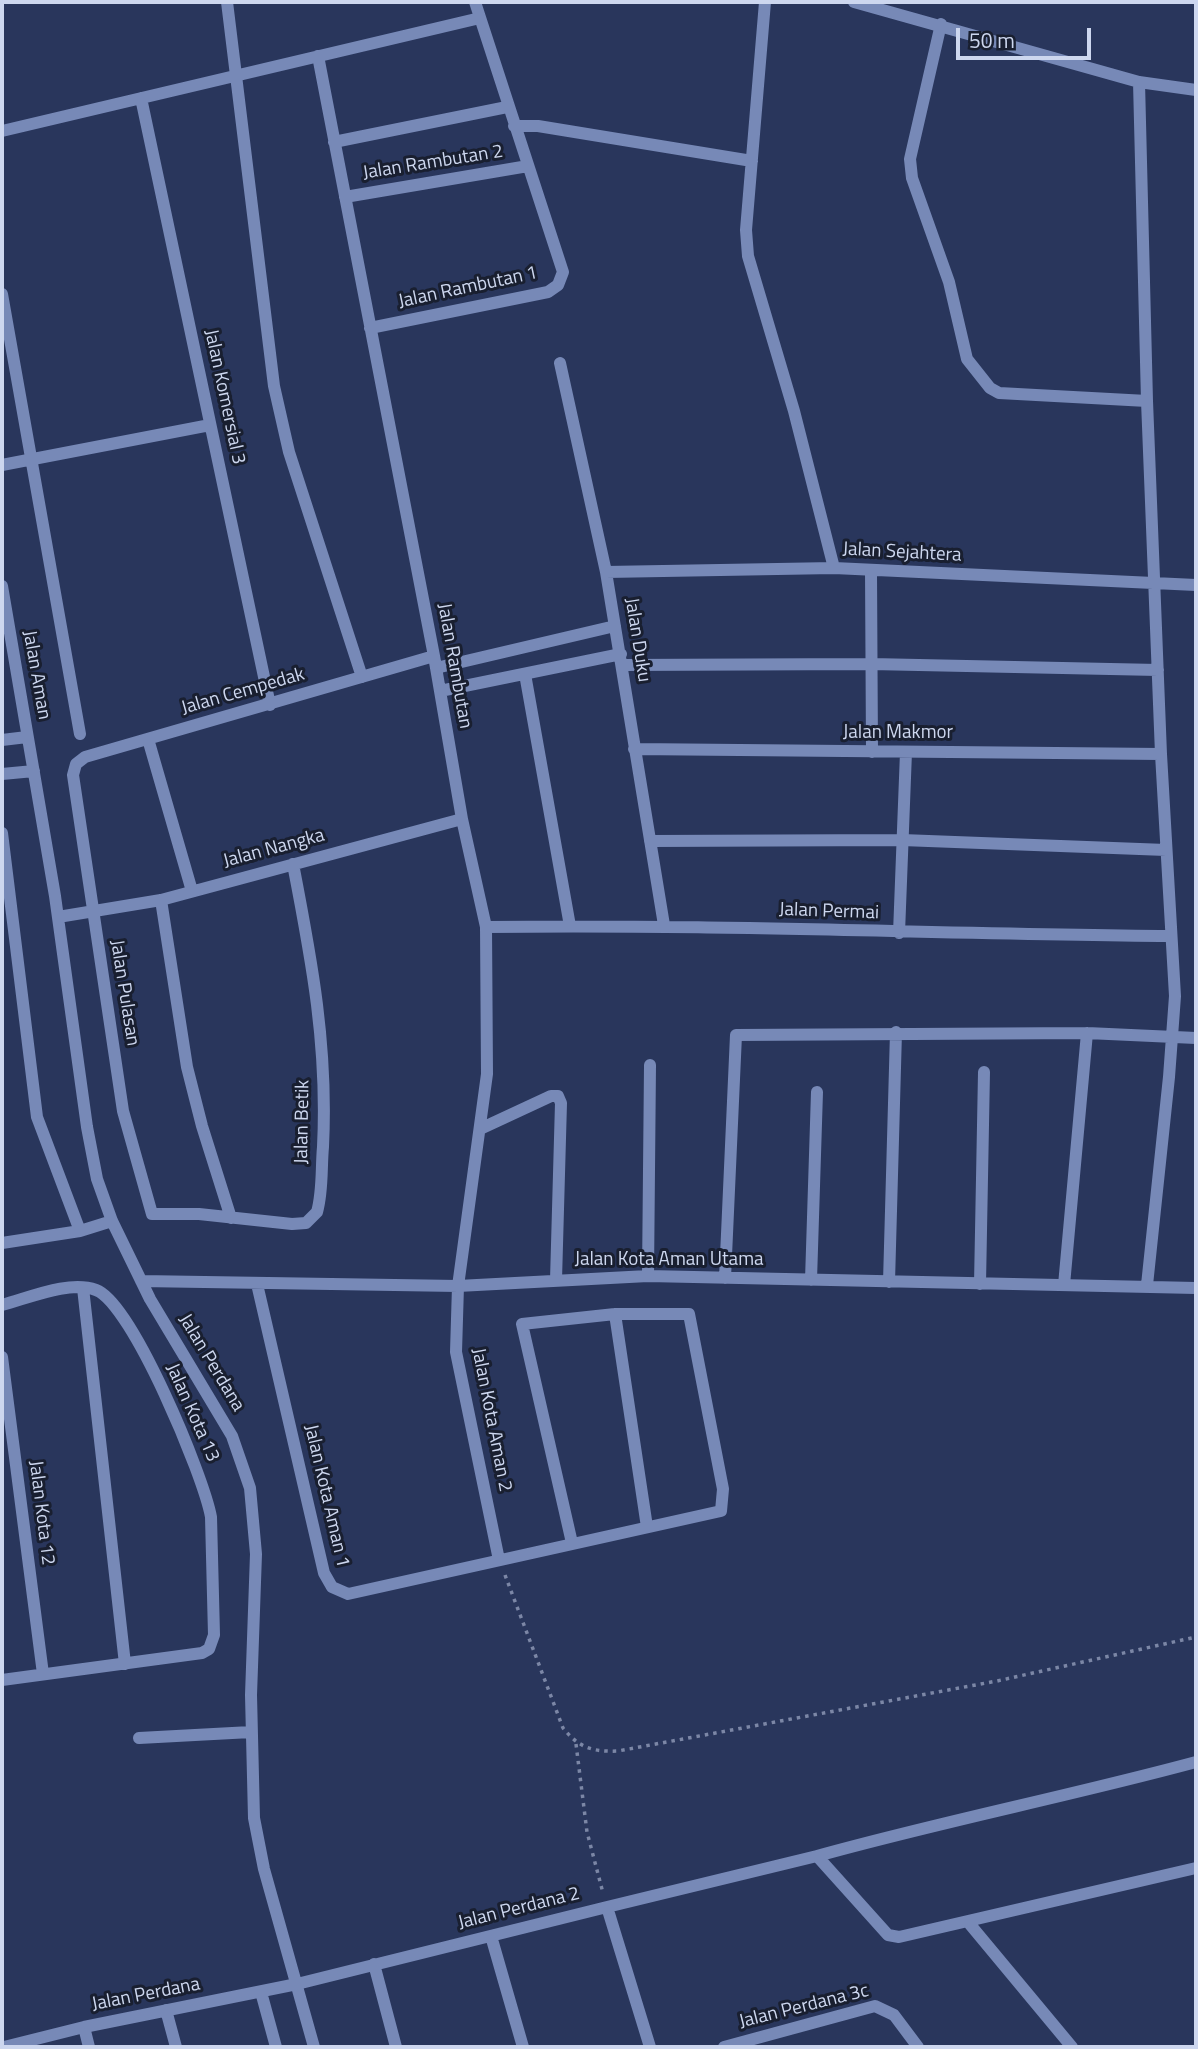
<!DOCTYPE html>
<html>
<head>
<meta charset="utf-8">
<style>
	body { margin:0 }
	#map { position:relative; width:1198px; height:2049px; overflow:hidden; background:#29365c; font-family:"Titillium Web",sans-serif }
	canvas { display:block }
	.frame { position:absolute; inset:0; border:4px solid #cdd7ef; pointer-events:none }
	.scale { position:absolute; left:956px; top:28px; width:135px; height:32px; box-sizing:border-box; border:4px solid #cdd7ef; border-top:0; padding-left:9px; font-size:21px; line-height:24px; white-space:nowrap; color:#cdd7ef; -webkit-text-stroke:5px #191f30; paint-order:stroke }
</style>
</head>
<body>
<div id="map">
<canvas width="1198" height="2049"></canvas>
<div class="frame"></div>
<div class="scale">50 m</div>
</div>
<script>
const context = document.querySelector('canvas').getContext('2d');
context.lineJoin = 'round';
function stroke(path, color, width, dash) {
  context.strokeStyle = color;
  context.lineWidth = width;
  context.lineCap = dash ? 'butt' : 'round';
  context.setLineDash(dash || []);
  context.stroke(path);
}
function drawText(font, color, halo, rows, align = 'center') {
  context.font = font + ' "Titillium Web",sans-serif';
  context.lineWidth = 6;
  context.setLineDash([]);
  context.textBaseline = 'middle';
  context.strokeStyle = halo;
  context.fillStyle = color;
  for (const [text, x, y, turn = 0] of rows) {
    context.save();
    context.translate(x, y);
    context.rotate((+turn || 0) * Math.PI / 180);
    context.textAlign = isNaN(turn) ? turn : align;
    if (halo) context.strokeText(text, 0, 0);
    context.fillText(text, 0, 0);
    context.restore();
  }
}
stroke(new Path2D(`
	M505 1575 563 1728C579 1748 593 1752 618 1751L997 1681 1196 1637
	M576 1744 587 1832 603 1893`), '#7c87a6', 3.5, [3.5, 5]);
stroke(new Path2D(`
	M227 2 274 386 289 452 362 677
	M765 2 746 230 748 256 794 411 834 568
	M854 2 1139 82 1196 90
	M941 24 910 159 912 178 949 282 967 359 990 388 999 393 1147 401
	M318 56 434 656 462 819 486 927 487 1074 458 1286 456 1352 499 1560
	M1139 82 1147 401 1161 754 1175 996 1169 1077 1147 1285
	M141 98 270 705
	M514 126H538L752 161
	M2 131 480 18
	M334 142 507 107
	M345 197 528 166
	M2 294 80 734
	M370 328 548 292 558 285 563 272 475 2
	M560 363 606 572 664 925
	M2 465 210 425
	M871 571 872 752
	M606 572 834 568 1196 585
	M2 586 55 896 87 1127 97 1179 112 1221 150 1299 232 1436 250 1488 256 1554 251 1695 254 1818 264 1869 314 2047
	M622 665 871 664 1158 670
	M436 668 615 626
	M525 674 570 926
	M440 691 621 654
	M148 739 192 891
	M2 740 27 737
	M634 749 1161 754
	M2 774 34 771
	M2 833 37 1117 80 1231
	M650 841 902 840 1166 850
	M293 864C312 962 328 1047 323 1147 321 1168 323 1191 317 1212L306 1223 292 1224 199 1214H152L123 1111 73 775 76 764 85 757 434 656
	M161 900 187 1067 202 1126 231 1218
	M58 917 161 900 462 819
	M486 927C714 924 943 934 1171 936
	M899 933 906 752
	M480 1129 551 1096H558L561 1103 556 1280
	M2 1243 80 1231 112 1221
	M648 1276 650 1065
	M725 1278 736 1035 1087 1033 1196 1038
	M811 1280 817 1092
	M141 1281 458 1286 648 1276 1196 1288
	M889 1282 896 1032
	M257 1284 324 1573 332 1587 348 1594 721 1511 723 1489 689 1314H615L522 1324 572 1543
	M980 1284 984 1072
	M1064 1285 1087 1033
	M83 1288 125 1664
	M2 1305C29 1298 69 1280 96 1290 132 1303 204 1477 211 1517L214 1635 209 1649 202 1653 2 1680
	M615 1314 647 1527
	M2 1357 43 1674
	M139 1738 251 1732
	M817 1856C943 1821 1070 1796 1196 1762
	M607 1907 817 1856 888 1935 899 1937 1196 1868
	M968 1922 1072 2047
	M491 1936 523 2047
	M374 1964 396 2047
	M261 1992 276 2047
	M166 2010 176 2047
	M84 2027 89 2047
	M4 2047 84 2027 297 1984 607 1907 650 2047
	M724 2047 875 2006 894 2015 918 2047`), '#7789b7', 12);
drawText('19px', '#cdd7ef', '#191f30', [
	["Jalan Rambutan 2",433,163,-9],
	["Jalan Rambutan 1",468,288,-12],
	["Jalan Komersial 3",224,397,78],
	["Jalan Sejahtera",902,553,3],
	["Jalan Duku",637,640,81],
	["Jalan Rambutan",454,666,80],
	["Jalan Aman",36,675,80],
	["Jalan Cempedak",243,692,-16],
	["Jalan Makmor",898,733],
	["Jalan Nangka",274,849,-15],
	["Jalan Permai",829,912,2],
	["Jalan Pulasan",124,993,81],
	["Jalan Betik",303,1122,-89],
	["Jalan Kota Aman Utama",669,1260],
	["Jalan Perdana",211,1363,59],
	["Jalan Kota 13",192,1413,66],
	["Jalan Kota Aman 2",491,1420,79],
	["Jalan Kota Aman 1",326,1496,77],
	["Jalan Kota 12",41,1513,83],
	["Jalan Perdana 2",519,1909,-14],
	["Jalan Perdana",146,1995,-11],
	["Jalan Perdana 3c",804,2007,-14]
]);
</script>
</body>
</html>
